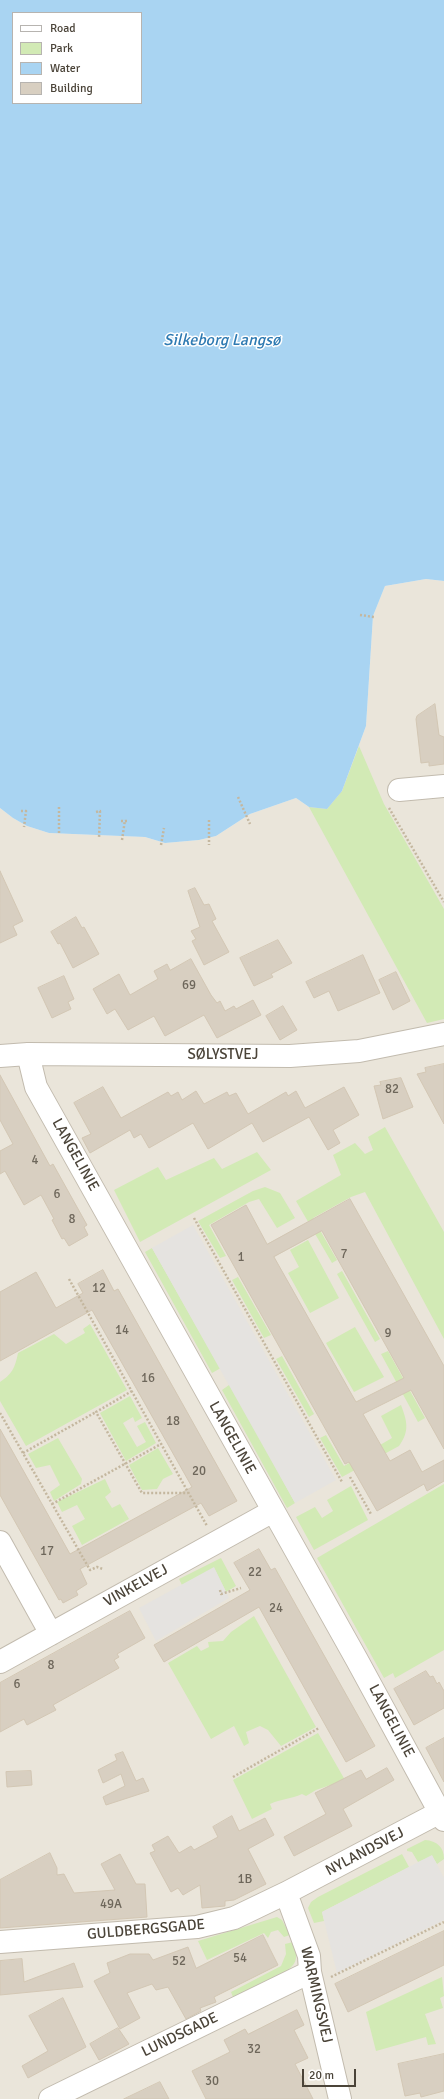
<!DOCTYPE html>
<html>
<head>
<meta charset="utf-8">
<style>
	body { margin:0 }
	#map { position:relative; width:444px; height:2099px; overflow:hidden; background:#f6f3ec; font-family:Signika,sans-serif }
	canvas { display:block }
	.legend { position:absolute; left:12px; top:12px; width:130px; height:92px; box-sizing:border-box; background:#fff; border:1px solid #b7b4b0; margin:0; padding:5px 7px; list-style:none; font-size:12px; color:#4b4439 }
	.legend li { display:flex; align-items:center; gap:8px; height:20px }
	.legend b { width:20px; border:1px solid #b7b4b0 }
	.scale { position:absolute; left:302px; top:2069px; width:54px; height:18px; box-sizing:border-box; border:2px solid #4b4439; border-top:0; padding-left:5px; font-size:12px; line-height:14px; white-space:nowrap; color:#4b4439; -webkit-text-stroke:3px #fff; paint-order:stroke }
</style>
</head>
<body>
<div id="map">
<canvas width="444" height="2099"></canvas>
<ul class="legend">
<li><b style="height:5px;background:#fff"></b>Road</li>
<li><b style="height:11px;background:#d2eab5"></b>Park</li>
<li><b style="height:11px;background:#a9d4f2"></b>Water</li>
<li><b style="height:11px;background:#d8cfc1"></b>Building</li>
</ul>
<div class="scale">20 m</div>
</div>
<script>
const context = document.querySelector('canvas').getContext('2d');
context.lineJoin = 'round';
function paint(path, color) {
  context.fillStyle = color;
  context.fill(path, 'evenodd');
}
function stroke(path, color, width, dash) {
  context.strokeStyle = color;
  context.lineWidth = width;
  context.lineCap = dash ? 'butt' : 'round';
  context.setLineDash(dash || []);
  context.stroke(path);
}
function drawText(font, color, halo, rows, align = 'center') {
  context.font = font + ' Signika,sans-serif';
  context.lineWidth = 3;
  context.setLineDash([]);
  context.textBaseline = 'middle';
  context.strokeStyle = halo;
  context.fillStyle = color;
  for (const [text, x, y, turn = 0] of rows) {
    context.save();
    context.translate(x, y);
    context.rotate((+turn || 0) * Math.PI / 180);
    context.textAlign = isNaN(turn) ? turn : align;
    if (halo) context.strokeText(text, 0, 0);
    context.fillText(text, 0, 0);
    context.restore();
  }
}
paint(new Path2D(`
	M426 579 444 581V2099H0V808L13 818 27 826 49 833 145 837 165 843 199 840 216 836 250 814 296 798 309 807 342 791 366 726 373 616 385 586Z`), '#eae5da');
paint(new Path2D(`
	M359 746 384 804 444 909V1019L427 1023 309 807 327 809 342 791Z
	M385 1127 444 1232V1339L365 1192 351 1197 313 1218 337 1260 332 1263 296 1201 341 1175 333 1155 355 1143 365 1154 373 1150 368 1137Z
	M257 1152 271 1170 140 1242 114 1190 158 1167 166 1180 214 1158 222 1169Z
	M265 1187 280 1193 295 1218 277 1228 259 1199 249 1202 209 1225 226 1256 220 1258 198 1221 253 1191Z
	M308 1240 339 1298 310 1313 288 1273 299 1267 290 1250Z
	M152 1248 215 1359 228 1364 212 1373 145 1252Z
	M342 1271 380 1339 375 1342 337 1274Z
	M238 1277 271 1335 264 1338 232 1280Z
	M90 1324 127 1390 26 1446 0 1401V1382C12 1374 15 1368 18 1353L54 1334 66 1344 85 1333 83 1329Z
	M355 1327 384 1377 354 1392 326 1343Z
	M388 1351 425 1418 418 1422 381 1354Z
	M282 1356 314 1414 309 1417 276 1359Z
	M236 1380 235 1392 295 1503 287 1508 222 1390Z
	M130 1396 142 1418 135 1422 133 1417 123 1423 137 1447 146 1442 137 1426 145 1422 156 1443 126 1461 100 1413Z
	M401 1405C407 1421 410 1431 399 1446L342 1477 320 1438 326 1435 344 1466 392 1438 381 1416Z
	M58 1438 82 1479 81 1484 54 1501 50 1492 60 1485 50 1465 36 1468 28 1454Z
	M158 1448 173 1474 163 1479 157 1489 142 1490 129 1465Z
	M105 1479 111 1492 105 1497 112 1508 120 1504 129 1519 82 1545 72 1526 85 1519 77 1505 62 1512 57 1502Z
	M444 1484V1650L395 1678 393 1673 384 1678 317 1558Z
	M351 1486 368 1520 314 1550 296 1517 315 1507 322 1518 333 1511 327 1500Z
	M221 1558 236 1586 226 1592 214 1568 182 1585 179 1579Z
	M254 1616 316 1727 281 1746 268 1730 260 1726 246 1732 249 1743 244 1746 234 1726 211 1739 168 1663 197 1646 201 1651 209 1647 208 1642 223 1641 231 1632Z
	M318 1733 345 1780 316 1790 306 1796 302 1794C291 1799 281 1799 270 1804L272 1809 252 1819 233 1780Z
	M425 1840C437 1841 444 1847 444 1859L437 1864 432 1856 418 1862 412 1852 407 1851V1849Z
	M402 1854 409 1867 322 1912 324 1921 314 1923 308 1908 311 1902 318 1897Z
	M277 1917 282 1920 290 1935 284 1937 278 1930 271 1932 268 1938 264 1933 207 1960 198 1941Z
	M293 1942C297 1955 299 1961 288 1970L233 1997 231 1992 281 1966 286 1954 285 1944Z
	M442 1977 444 1996 440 1998 443 2008 425 2014 436 2044 428 2045 426 2037 376 2051 366 2012Z`), '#d2eab5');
paint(new Path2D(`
	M193 1225 336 1480 295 1503 152 1248Z
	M214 1567 229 1598 156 1641 139 1608Z
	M432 1855 444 1878V1920L337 1973 322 1912Z`), '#e5e3e0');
paint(new Path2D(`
	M0 0H444V581L426 579 385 586 373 616 366 726 342 791 327 809 309 807 296 798 250 814 216 836 199 840 165 843 145 837 49 833 27 826 13 818 0 808ZM13 13H141V103H13Z`), '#a9d4f2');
const building = new Path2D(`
	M435 704 439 735 444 737V764L429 766V762L421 763 416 719 417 716Z
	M0 871 23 921 13 926 17 935 0 943Z
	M195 888 204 905 209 904 216 919 212 921 229 952 204 965 192 941 196 939 191 931 200 927 188 891Z
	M76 917 82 928 84 927 99 954 73 968 60 943 58 944 51 932Z
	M278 940 292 963 271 974 273 977 254 986 240 958Z
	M363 955 380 993 338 1011 329 991 314 998 306 982Z
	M191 959 211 995 217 1003 220 1001 225 1011 234 1006 236 1009 253 1000 261 1015 217 1038 204 1015 165 1036 154 1016 128 1030 115 1009 107 1014 93 989 119 974 130 995 158 979 154 971 167 964 170 970Z
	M396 972 410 1001 393 1010 379 980Z
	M64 976 74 999 68 1002 71 1009 52 1018 38 988Z
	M283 1006 297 1030 280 1040 266 1016Z
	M444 1064V1124L417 1074 426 1072 425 1068Z
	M0 1075 50 1166 53 1164 87 1225 84 1227 88 1235 69 1246 64 1238 62 1239 52 1220 54 1219 41 1195 24 1205 5 1171 0 1174V1151L13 1144 0 1120Z
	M401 1078 413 1107 383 1119 374 1086 381 1085 380 1082Z
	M103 1087 121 1118 168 1092 171 1096 178 1092 182 1100 196 1091 204 1104 227 1092 229 1096 236 1093 248 1114 286 1092 288 1096 296 1091 305 1108 344 1087 359 1115 333 1130 340 1143 328 1150 309 1117 263 1142 252 1123 208 1149 193 1123 149 1148 141 1134 134 1138 130 1130 90 1153 82 1138 91 1134 74 1103Z
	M350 1199 444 1366V1449L411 1390 363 1414 390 1461 410 1450 422 1472 444 1460V1481L427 1491 424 1484 377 1511 349 1462 345 1464 211 1225 246 1205 267 1244ZM322 1231 404 1378 356 1402 274 1257Z
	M103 1270 114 1291 118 1289 237 1501 209 1516 201 1503 80 1569 87 1584 76 1591 78 1595 63 1603 61 1599 59 1600 0 1495V1429L70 1554 192 1487 92 1310 0 1361V1292L36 1272 56 1308 83 1293 78 1284Z
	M259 1549 271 1570 275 1568 375 1746 346 1762 259 1607 164 1662 154 1645 250 1590 234 1563Z
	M130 1611 145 1638 117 1654 119 1657 114 1660 119 1668 53 1705 56 1710 27 1725 24 1719 0 1732V1683Z
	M426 1671 430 1677 433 1676 437 1684 439 1682 444 1691V1708L414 1725 394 1689Z
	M444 1738V1782L426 1748Z
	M123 1752 136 1781 143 1778 149 1791 106 1805 103 1797 125 1786 121 1774 103 1783 98 1770 117 1760 115 1755Z
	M387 1768 394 1780 343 1809 352 1826 294 1856 284 1837 326 1814 315 1793 361 1770 366 1779Z
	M31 1771 32 1785 7 1787 6 1772Z
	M232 1816 239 1831 265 1818 274 1835 248 1849 266 1884 234 1900 225 1901V1906L202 1908 200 1885 183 1895 178 1888 171 1892 150 1853 155 1851 152 1845 168 1836 179 1853 191 1846 194 1850 218 1837 213 1827Z
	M50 1853 57 1868V1875L64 1874 74 1893 115 1890 101 1864 120 1854 136 1884H145L147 1917 0 1928V1880Z
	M444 1931V1965L348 2012 335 1984Z
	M263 1935 278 1965 214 1997 216 2002 200 2008 201 2011 186 2019 168 1987 156 1990 152 1984 127 1993 140 2018 120 2029 94 1981 110 1973 107 1963 130 1954H149L153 1960 188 1947 196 1968Z
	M22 1959 24 1982 74 1963 83 1987 0 1995V1961Z
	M63 1998 86 2047 28 2078 22 2066 48 2051 29 2016Z
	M297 2010 304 2025 294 2030 308 2058 295 2064 313 2099H206L192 2071 230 2052 224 2040 245 2029 248 2034Z
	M118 2028 129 2044 99 2060 90 2044Z
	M444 2054V2091L421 2097 420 2093 405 2096 398 2064Z
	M160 2082 169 2099H124Z`);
paint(building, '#d8cfc1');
stroke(building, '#d3c7b4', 1);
const minor = new Path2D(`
	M399 790 444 786
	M28 1054 36 1087 357 1660 444 1820
	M0 1056 28 1054 290 1056 359 1051 444 1034
	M0 1542 51 1634
	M0 1662 273 1511
	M286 1893 309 1956 310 1972 340 2099
	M0 1942 197 1927 234 1918 286 1893 444 1810
	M50 2099 310 1972`);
stroke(minor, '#c2bbae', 24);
stroke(new Path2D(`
	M360 615 374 617
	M238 797 250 824
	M59 807V835
	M389 808 444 902
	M21 811H26L24 827
	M96 812 100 811 99 838
	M209 820V845
	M121 821H129
	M122 840 125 820
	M161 845 164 828
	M194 1218 342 1482
	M69 1279 207 1526
	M132 1391 96 1412 142 1493H188
	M0 1413 90 1570 97 1567 103 1569
	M23 1453 96 1412
	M350 1477 371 1514
	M52 1504 161 1444
	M220 1590 221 1594 241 1588
	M233 1777 319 1728
	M331 1977 444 1922`), '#c4b79f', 2.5, [2, 2]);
stroke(minor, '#fff', 22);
drawText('13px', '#6e675b', null, [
	["69",189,986],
	["82",392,1090],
	["4",35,1161],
	["6",57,1195],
	["8",72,1220],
	["7",344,1255],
	["1",241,1258],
	["12",99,1289],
	["14",122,1331],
	["9",388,1334],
	["16",148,1379],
	["18",173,1422],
	["20",199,1472],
	["17",47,1552],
	["22",255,1573],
	["24",276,1609],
	["8",51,1666],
	["6",17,1685],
	["1B",245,1880],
	["49A",111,1905],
	["54",240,1959],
	["52",179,1962],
	["32",254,2050],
	["30",212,2082]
]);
drawText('15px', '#4b4439', '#fff', [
	["SØLYSTVEJ",223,1055],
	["LANGELINIE",75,1155,61],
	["LANGELINIE",232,1438,61],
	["VINKELVEJ",136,1586,-29],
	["LANGELINIE",391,1721,62],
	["NYLANDSVEJ",365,1852,-28],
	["GULDBERGSGADE",146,1930,-5],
	["WARMINGSVEJ",316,1995,77],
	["LUNDSGADE",180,2035,-26]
]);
drawText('italic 16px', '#2e7ab2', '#fff', [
	["Silkeborg Langsø",222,341]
]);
</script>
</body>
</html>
